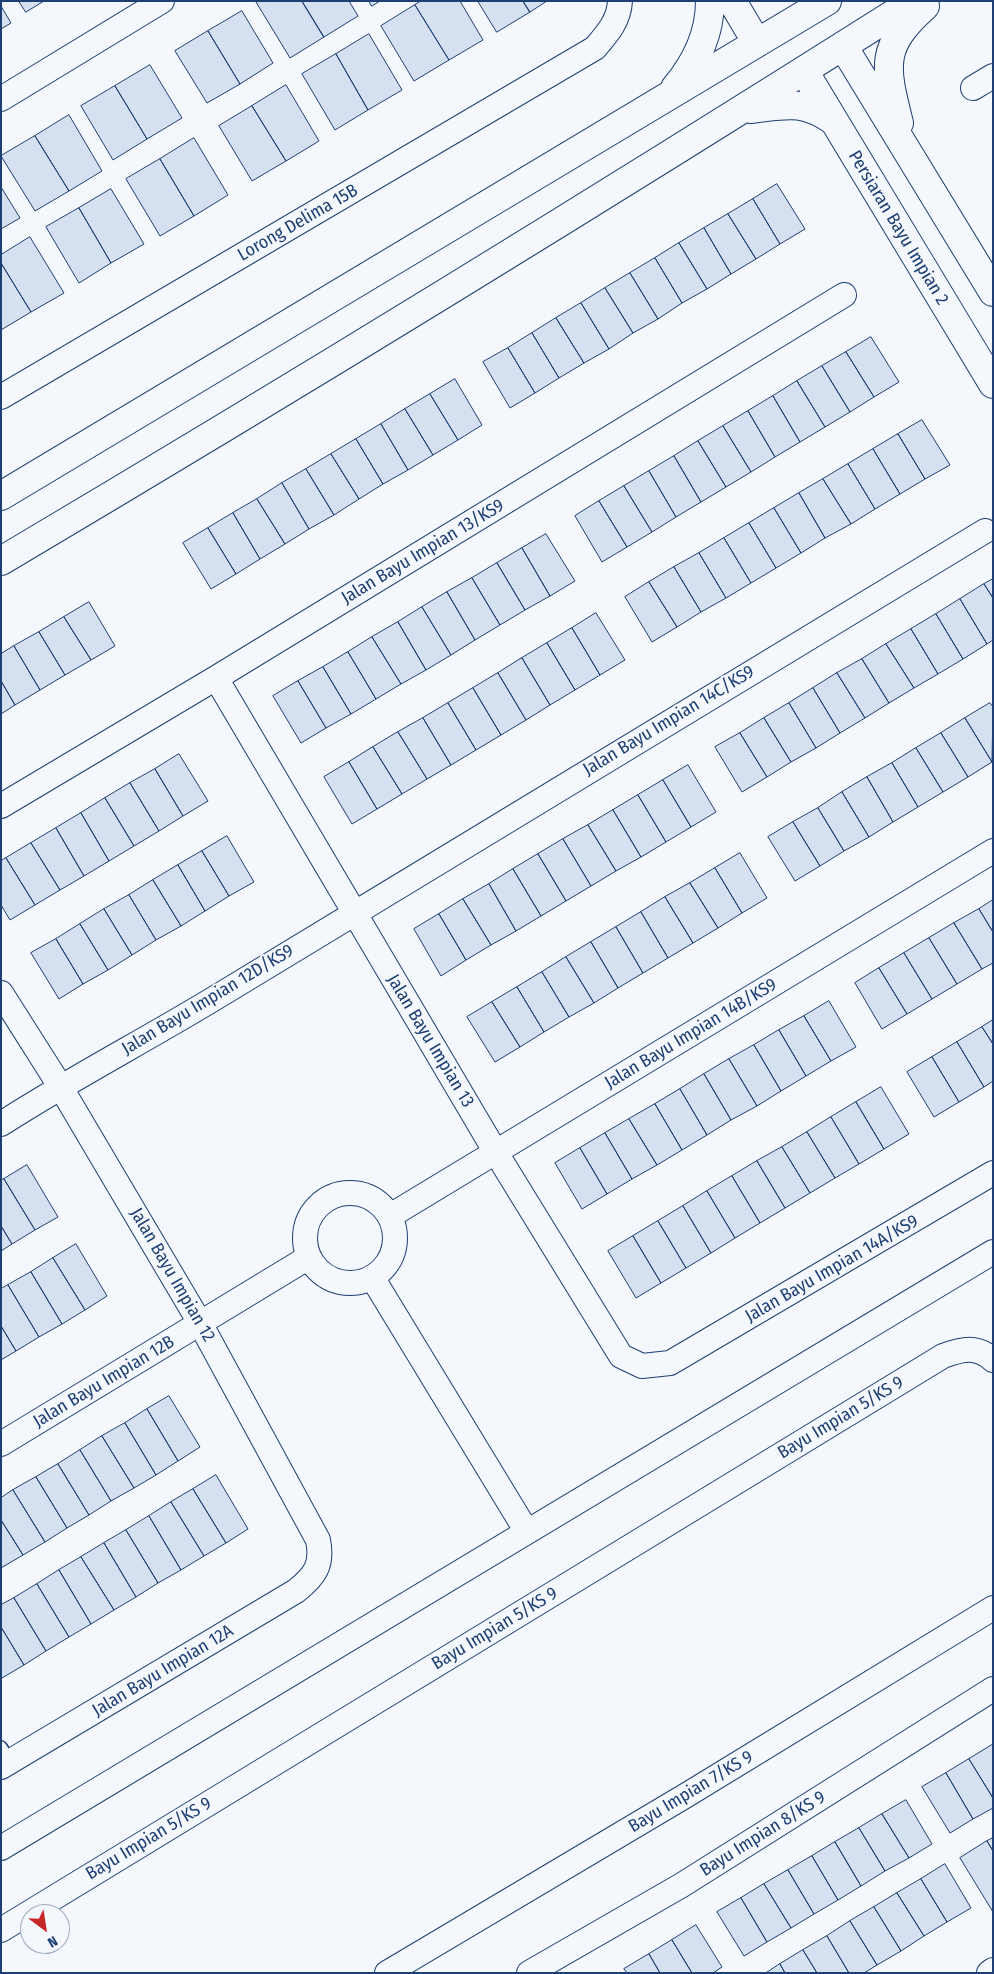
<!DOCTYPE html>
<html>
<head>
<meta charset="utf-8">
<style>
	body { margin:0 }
	#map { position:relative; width:994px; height:1974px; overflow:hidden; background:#f4f7fb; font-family:"Fira Sans Condensed",sans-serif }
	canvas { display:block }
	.frame { position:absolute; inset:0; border:2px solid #1d3f73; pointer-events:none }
	.north { position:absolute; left:20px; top:1904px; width:50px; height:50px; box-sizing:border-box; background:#f4f7fb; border:1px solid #9eadc5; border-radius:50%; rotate:149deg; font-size:14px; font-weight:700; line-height:20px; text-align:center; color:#1d3f73 }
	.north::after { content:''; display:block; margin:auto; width:18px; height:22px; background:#c62828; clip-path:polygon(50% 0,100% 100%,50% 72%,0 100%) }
</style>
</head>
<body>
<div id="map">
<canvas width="994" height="1974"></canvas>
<div class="frame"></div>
<div class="north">N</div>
</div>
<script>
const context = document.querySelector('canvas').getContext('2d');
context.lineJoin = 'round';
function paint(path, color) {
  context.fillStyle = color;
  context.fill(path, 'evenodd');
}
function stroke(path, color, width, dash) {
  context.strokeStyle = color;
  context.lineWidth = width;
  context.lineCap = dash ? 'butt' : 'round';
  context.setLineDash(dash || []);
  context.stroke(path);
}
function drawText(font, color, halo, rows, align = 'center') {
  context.font = font + ' "Fira Sans Condensed",sans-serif';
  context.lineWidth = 4;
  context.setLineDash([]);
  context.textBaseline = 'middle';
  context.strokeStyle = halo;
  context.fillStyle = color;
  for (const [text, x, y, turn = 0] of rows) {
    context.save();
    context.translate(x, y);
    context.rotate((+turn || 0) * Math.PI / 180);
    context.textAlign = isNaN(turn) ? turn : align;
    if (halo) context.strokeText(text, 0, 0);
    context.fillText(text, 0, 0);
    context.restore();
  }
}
const building = new Path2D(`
	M19 1H44L26 12Z
	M302 1 324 37 290 58 256 2Z
	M302 1H349L358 16 324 37Z
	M369 1H380L372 6Z
	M421 1H460L483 40 449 60 415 5Z
	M478 1H523L530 12 497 32Z
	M523 1H547L530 12Z
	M415 5 449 60 414 81 381 26Z
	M1 6 11 23 1 29Z
	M242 11 273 63 240 84 208 31Z
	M208 31 240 84 207 103 175 51Z
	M369 34 402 90 368 110 336 54Z
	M336 54 368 110 335 130 302 74Z
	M150 65 182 118 147 139 115 86Z
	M286 85 319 141 286 161 252 106Z
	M115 86 147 139 113 160 81 106Z
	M252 106 286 161 252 181 219 126Z
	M69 115 102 171 69 191 35 136Z
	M35 136 69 191 35 211 1 156Z
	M194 138 228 195 194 216 160 159Z
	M160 159 194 216 160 236 126 179Z
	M777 184 805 229 780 244 753 199Z
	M1 187 20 218 1 229Z
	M111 189 144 244 111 263 79 208Z
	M753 199 780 244 756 259 728 214Z
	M79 208 111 263 79 283 46 227Z
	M728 214 756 259 731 274 704 228Z
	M704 228 731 274 707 289 679 243Z
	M30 237 64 293 31 312 1 263V255Z
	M679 243 707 289 682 303 655 258Z
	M655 258 682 303 658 319 630 273Z
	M1 263 31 312 1 330Z
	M630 273 658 319 633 333 605 288Z
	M605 288 633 333 609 349 581 303Z
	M581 303 609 349 584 363 556 318Z
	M556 318 584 363 559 378 532 333Z
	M532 333 559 378 535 393 508 348Z
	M871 337 899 382 874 397 846 352Z
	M508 348 535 393 510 408 483 362Z
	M846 352 874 397 850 412 822 366Z
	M822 366 850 412 825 427 797 381Z
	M455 379 482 425 458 440 430 394Z
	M797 381 825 427 800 442 773 396Z
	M430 394 458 440 433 455 405 409Z
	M773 396 800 442 775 457 748 411Z
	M405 409 433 455 408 470 381 424Z
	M748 411 775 457 751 472 723 426Z
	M922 420 950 465 925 479 898 434Z
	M381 424 408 470 383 484 356 439Z
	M723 426 751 472 726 487 698 441Z
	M898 434 925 479 900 494 873 449Z
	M356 439 383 484 359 499 331 454Z
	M698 441 726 487 701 502 674 456Z
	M873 449 900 494 875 509 848 464Z
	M331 454 359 499 334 515 306 469Z
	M674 456 701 502 676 517 649 471Z
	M848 464 875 509 851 524 823 479Z
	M306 469 334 515 309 529 282 483Z
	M649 471 676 517 652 532 624 486Z
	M823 479 851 524 825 538 799 493Z
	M282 483 309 529 285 544 257 499Z
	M624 486 652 532 627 547 599 501Z
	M799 493 825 538 801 553 774 508Z
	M257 499 285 544 260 559 233 513Z
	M599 501 627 547 602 562 575 516Z
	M774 508 801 553 776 568 749 523Z
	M233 513 260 559 236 574 208 528Z
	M749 523 776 568 751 583 724 538Z
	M208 528 236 574 211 589 183 543Z
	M546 534 575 581 550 596 522 548Z
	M724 538 751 583 726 598 699 553Z
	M522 548 550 596 525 610 497 563Z
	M699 553 726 598 701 612 674 567Z
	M497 563 525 610 500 625 472 578Z
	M674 567 701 612 677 627 649 582Z
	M472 578 500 625 475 640 447 592Z
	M993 579V598L984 584Z
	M649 582 677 627 652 642 625 597Z
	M984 584 993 598V640L987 644 960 599Z
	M447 592 475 640 451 655 422 607Z
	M960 599 987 644 963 659 936 614Z
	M89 602 115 646 91 660 64 617Z
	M422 607 451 655 426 670 398 622Z
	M596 613 625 660 600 675 572 628Z
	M936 614 963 659 938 674 911 629Z
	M64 617 91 660 65 675 39 632Z
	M398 622 426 670 401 684 372 637Z
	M572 628 600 675 575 690 547 643Z
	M911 629 938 674 914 688 886 644Z
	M39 632 65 675 40 690 14 646Z
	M372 637 401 684 376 699 348 652Z
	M547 643 575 690 550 705 522 658Z
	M886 644 914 688 889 703 862 659Z
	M14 646 40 690 15 705 1 681V654Z
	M348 652 376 699 351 714 323 667Z
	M522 658 550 705 526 720 498 673Z
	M862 659 889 703 865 718 837 673Z
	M323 667 351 714 326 728 298 681Z
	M498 673 526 720 501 735 473 688Z
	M837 673 865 718 840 733 813 688Z
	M1 681 15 705 1 714Z
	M298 681 326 728 301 743 273 696Z
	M473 688 501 735 476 750 448 703Z
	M813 688 840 733 816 748 789 703Z
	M448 703 476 750 451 765 423 718Z
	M789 703 816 748 791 762 764 718Z
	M990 703 993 707 992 762 965 718Z
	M423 718 451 765 427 779 398 732Z
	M764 718 791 762 767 777 740 733Z
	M965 718 992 762 968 777 941 733Z
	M398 732 427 779 402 794 373 747Z
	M740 733 767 777 742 792 715 747Z
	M941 733 968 777 943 792 916 748Z
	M373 747 402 794 377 809 349 762Z
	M916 748 943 792 918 807 892 763Z
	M179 754 208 801 183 816 155 769Z
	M349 762 377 809 352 824 324 777Z
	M892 763 918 807 893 822 867 777Z
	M688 765 716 812 691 827 663 780Z
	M155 769 183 816 159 831 130 783Z
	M867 777 893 822 869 837 842 792Z
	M663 780 691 827 666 842 638 795Z
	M130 783 159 831 134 846 105 798Z
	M842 792 869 837 844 851 818 808Z
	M638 795 666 842 641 857 613 810Z
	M105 798 134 846 109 861 81 813Z
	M818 808 844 851 820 866 793 822Z
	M613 810 641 857 616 871 588 825Z
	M81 813 109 861 84 876 56 828Z
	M793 822 820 866 795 881 768 837Z
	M588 825 616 871 591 886 563 839Z
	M56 828 84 876 60 890 31 843Z
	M227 836 254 882 229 896 202 851Z
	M563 839 591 886 566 901 538 854Z
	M31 843 60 890 35 905 6 858Z
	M202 851 229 896 205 911 178 865Z
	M740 853 767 898 742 913 715 868Z
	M538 854 566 901 541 916 513 869Z
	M6 858 35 905 10 920 1 905V861Z
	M178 865 205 911 181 926 153 880Z
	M715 868 742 913 718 928 690 883Z
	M513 869 541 916 516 931 489 884Z
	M153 880 181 926 156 940 129 895Z
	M690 883 718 928 693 943 665 897Z
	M489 884 516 931 491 945 463 899Z
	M129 895 156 940 132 955 104 909Z
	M665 897 693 943 668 958 641 912Z
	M463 899 491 945 466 960 439 914Z
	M993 900V932L979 909Z
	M104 909 132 955 108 970 80 924Z
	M979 909 993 932V963L982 969 954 923Z
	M641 912 668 958 643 973 616 927Z
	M439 914 466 960 441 976 414 929Z
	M954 923 982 969 957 984 929 938Z
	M80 924 108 970 83 984 56 939Z
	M616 927 643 973 618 988 591 942Z
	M929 938 957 984 932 999 904 953Z
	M56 939 83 984 59 999 31 953Z
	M591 942 618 988 594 1003 566 957Z
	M904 953 932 999 907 1014 879 968Z
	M566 957 594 1003 569 1017 542 972Z
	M879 968 907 1014 882 1029 855 983Z
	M542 972 569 1017 544 1032 517 987Z
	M517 987 544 1032 520 1047 492 1002Z
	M829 1001 856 1047 831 1061 804 1016Z
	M492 1002 520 1047 495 1062 467 1017Z
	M804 1016 831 1061 806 1076 779 1030Z
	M993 1020V1044L982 1027Z
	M982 1027 993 1044V1081L984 1087 957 1042Z
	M779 1030 806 1076 781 1091 754 1045Z
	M957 1042 984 1087 959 1102 932 1057Z
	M754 1045 781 1091 757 1106 729 1059Z
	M932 1057 959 1102 934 1117 907 1072Z
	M729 1059 757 1106 731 1120 704 1074Z
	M704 1074 731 1120 707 1135 680 1089Z
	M881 1087 909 1134 884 1149 856 1102Z
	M680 1089 707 1135 682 1150 655 1104Z
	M856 1102 884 1149 859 1164 831 1117Z
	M655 1104 682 1150 657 1165 629 1119Z
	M831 1117 859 1164 835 1178 807 1132Z
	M629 1119 657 1165 632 1179 605 1133Z
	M807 1132 835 1178 810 1193 782 1147Z
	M605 1133 632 1179 607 1194 580 1148Z
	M782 1147 810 1193 785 1208 757 1161Z
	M580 1148 607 1194 582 1209 555 1163Z
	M757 1161 785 1208 760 1223 732 1176Z
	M27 1165 58 1217 35 1230 4 1179Z
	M732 1176 760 1223 735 1238 707 1191Z
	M4 1179 35 1230 12 1244 1 1226V1180Z
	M707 1191 735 1238 711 1253 683 1206Z
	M683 1206 711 1253 686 1268 658 1221Z
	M658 1221 686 1268 661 1283 633 1236Z
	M1 1226 12 1244 1 1251Z
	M633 1236 661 1283 636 1298 608 1251Z
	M76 1244 107 1296 85 1310 53 1258Z
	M53 1258 85 1310 62 1324 31 1272Z
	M31 1272 62 1324 39 1337 8 1285Z
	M8 1285 39 1337 16 1351 1 1326V1289Z
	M1 1326 16 1351 1 1360Z
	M169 1396 200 1447 178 1461 147 1409Z
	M147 1409 178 1461 156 1475 125 1423Z
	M125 1423 156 1475 134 1488 102 1436Z
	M102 1436 134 1488 111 1501 80 1450Z
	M80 1450 111 1501 89 1515 58 1464Z
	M58 1464 89 1515 67 1528 36 1477Z
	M216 1475 248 1529 226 1543 193 1489Z
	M36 1477 67 1528 45 1542 13 1490Z
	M193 1489 226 1543 204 1556 171 1502Z
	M13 1490 45 1542 23 1555 1 1520V1498Z
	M171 1502 204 1556 181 1570 149 1516Z
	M149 1516 181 1570 158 1583 126 1530Z
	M1 1520 23 1555 1 1568Z
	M126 1530 158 1583 136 1597 104 1543Z
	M104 1543 136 1597 114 1610 81 1557Z
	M81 1557 114 1610 91 1624 59 1570Z
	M59 1570 91 1624 69 1637 37 1584Z
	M37 1584 69 1637 46 1651 14 1598Z
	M14 1598 46 1651 24 1665 1 1627V1605Z
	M1 1627 24 1665 2 1678 1 1677Z
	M992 1745 993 1746V1798L969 1759Z
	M969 1759 993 1798V1808L973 1819 946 1773Z
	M946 1773 973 1819 950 1833 922 1787Z
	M906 1800 932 1844 909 1858 882 1814Z
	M882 1814 909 1858 885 1871 859 1828Z
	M859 1828 885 1871 861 1886 835 1842Z
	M993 1838V1851L987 1841Z
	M987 1841 993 1851V1912L960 1858Z
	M835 1842 861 1886 838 1900 812 1856Z
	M812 1856 838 1900 814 1914 788 1870Z
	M945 1864 971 1908 947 1922 921 1879Z
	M788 1870 814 1914 791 1928 764 1884Z
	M921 1879 947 1922 924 1936 897 1893Z
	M764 1884 791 1928 767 1942 741 1898Z
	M897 1893 924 1936 901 1951 874 1907Z
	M741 1898 767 1942 744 1956 717 1912Z
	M874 1907 901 1951 877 1965 850 1921Z
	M850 1921 877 1965 864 1973H849L827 1936Z
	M696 1925 722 1967 713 1973H692L672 1940Z
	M827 1936 849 1973H817L803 1950Z
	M672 1940 692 1973H660L649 1954Z
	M803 1950 817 1973H785L780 1964Z
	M649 1954 660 1973H627L624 1969Z
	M780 1964 785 1973H766Z`);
paint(building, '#d5e0f0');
stroke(building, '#1d3f73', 1);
const service = new Path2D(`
	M1 1747 11 1762`);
const minor = new Path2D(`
	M973 88 993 76
	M1 99 162 1
	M1 397 595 48C607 34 619 21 620 1
	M216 678 495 1151 621 1356 642 1366 670 1363 993 1173
	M1 806 216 678 844 295
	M1 993 60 1086 200 1323 318 1540C323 1565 315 1576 296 1591L1 1767
	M1 1124C71 1079 144 1041 215 998 472 843 727 685 985 531
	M305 1238a45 45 0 1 1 90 0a45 45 0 1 1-90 0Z
	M390 1216 993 851
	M372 1277 527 1532
	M1 1444 309 1257
	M1 1848 993 1252
	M1 1930 943 1356C962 1349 977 1345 993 1360
	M387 1973 685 1796 993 1608
	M529 1973 682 1885 993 1689
	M989 1973 993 1970`);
const tertiary = new Path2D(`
	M732 1 757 43
	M843 46 993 292
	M804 71 993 384
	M675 88C696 63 710 34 710 1
	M750 109C787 105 802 99 834 121
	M899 123C885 67 879 47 925 6
	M1 496 827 1
	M1 561C308 379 612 192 914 1`);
stroke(service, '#1d3f73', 14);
stroke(minor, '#1d3f73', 26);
stroke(tertiary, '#1d3f73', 30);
stroke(service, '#f4f7fb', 11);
stroke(minor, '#f4f7fb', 24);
stroke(tertiary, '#f4f7fb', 28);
drawText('18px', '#1d3f73', '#f4f7fb', [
	["Lorong Delima 15B",298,223,-30],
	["Persiaran Bayu Impian 2",898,228,59],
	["Jalan Bayu Impian 13/KS9",423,552,-31],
	["Jalan Bayu Impian 14C/KS9",669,721,-31],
	["Jalan Bayu Impian 12D/KS9",208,1000,-31],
	["Jalan Bayu Impian 14B/KS9",691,1034,-31],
	["Jalan Bayu Impian 13",430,1041,59],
	["Jalan Bayu Impian 14A/KS9",832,1269,-30],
	["Jalan Bayu Impian 12",172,1275,60],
	["Jalan Bayu Impian 12B",104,1382,-31],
	["Bayu Impian 5/KS 9",841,1418,-31],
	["Bayu Impian 5/KS 9",495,1629,-31],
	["Jalan Bayu Impian 12A",163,1671,-31],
	["Bayu Impian 7/KS 9",691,1792,-31],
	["Bayu Impian 8/KS 9",763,1834,-32],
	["Bayu Impian 5/KS 9",149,1839,-31]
]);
</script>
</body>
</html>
